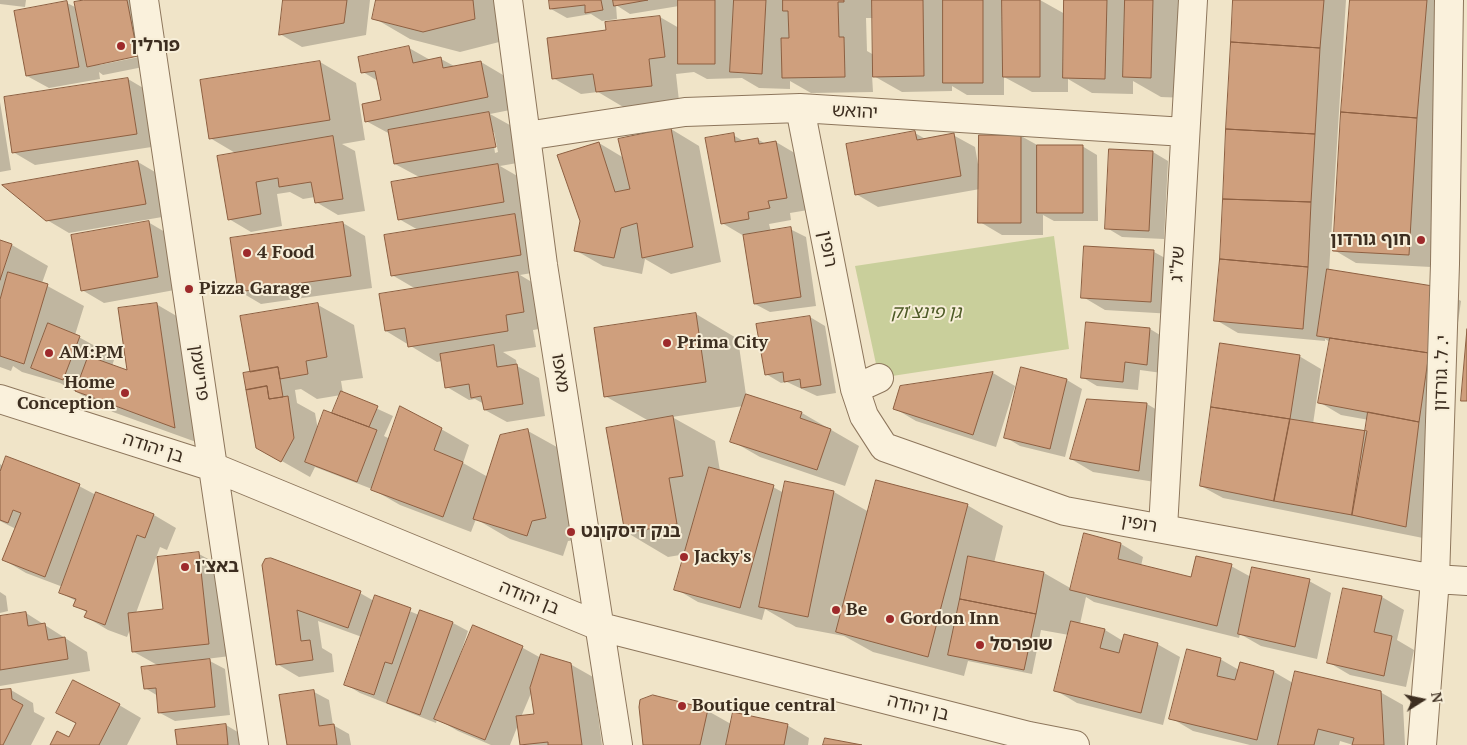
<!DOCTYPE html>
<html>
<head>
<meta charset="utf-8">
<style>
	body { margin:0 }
	#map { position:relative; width:1467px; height:745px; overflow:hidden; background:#f0e4c8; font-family:"PT Serif",serif }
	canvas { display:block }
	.north { position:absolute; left:1397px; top:675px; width:50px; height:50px; -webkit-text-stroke:4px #f7eed8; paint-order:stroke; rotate:80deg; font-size:14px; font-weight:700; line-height:20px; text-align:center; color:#3d2e20 }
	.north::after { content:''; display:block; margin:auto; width:18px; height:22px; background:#3d2e20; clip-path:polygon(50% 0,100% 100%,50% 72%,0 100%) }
</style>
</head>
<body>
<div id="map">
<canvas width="1467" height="745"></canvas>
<div class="north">N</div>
</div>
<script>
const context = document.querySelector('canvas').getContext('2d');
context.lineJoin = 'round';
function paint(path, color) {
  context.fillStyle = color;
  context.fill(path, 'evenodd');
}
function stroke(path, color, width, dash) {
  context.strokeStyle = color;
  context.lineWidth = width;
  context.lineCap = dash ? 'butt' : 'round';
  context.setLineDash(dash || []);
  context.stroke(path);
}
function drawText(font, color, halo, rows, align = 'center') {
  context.font = font + ' "PT Serif","Noto Sans Hebrew",serif';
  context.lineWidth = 4;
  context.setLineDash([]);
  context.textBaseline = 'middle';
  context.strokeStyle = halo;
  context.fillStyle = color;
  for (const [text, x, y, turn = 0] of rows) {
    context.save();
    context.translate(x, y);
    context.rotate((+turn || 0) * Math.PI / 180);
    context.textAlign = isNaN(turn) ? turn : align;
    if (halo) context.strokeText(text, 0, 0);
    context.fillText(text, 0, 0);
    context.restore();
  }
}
paint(new Path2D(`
	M1054 236 1069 349 879 378 855 266Z`), '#c9cf9b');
paint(new Path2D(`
	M0 0H26L25 7 0 4Z
	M91 0H148L153 65 103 75 99 72 100 79 49 88 27 76 67 3 77 8ZM144 54V56L99 65V63Z
	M284 0H370L366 35 302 47 280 34Z
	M377 0H505L511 39 460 52 410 39 374 18Z
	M550 0H1040L1065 14V0H1183L1187 98 1161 97 1133 81V94L1092 93 1068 79V92H1032L1004 77V95H967L952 86V91L902 92 872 75 873 92 811 93 790 81V89L759 88 742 78 707 79 694 72 676 74 679 101 625 108 598 92 581 94 553 78 608 31 660 17 679 28V6L630 14 616 5 617 19 602 21 591 14 567 18 551 9ZM866 18H873L874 55 867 51Z
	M1234 0H1346L1329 271 1439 288 1461 301 1428 539 1223 498 1201 486 1299 356 1321 369 1313 424 1368 432 1369 420 1341 415 1319 402 1330 342 1325 339V341L1238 333 1216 320 1221 259Z
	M1352 0H1449L1431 267 1356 263 1334 250Z
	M409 48 432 61 441 59 456 67 481 62 503 75 510 110 490 114 517 129 523 162 500 166 526 181 532 217 521 219 543 232 549 270 520 275 545 290 552 327 533 330 536 347 503 352 516 360 517 366 539 378 545 416 507 422 485 410 484 404 475 399 469 400 447 387 442 361 437 362 386 331 416 289 392 275 420 231 399 219 421 178 395 164 390 134 366 121 382 101 378 81 363 72ZM492 132H494L498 152 495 153Z
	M320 62 356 83 365 140 342 144 355 151 365 211 338 215 316 202 315 197 303 199 290 192 277 194 282 226 251 232 229 219 237 154 210 138Z
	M128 79 150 92 158 146 35 165 13 152Z
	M0 102 11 170 0 172Z
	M671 129 699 146 721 262 671 274 645 259 642 274 603 266 575 250 599 143 624 158Z
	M915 133 927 140 953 135 975 147 978 164 1021 136 1039 146H1082L1097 155 1098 221H1054L1043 215V235H1002L980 222V189L878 207 856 194Z
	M733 135 745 142 757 139 766 144 776 142 798 155 808 210 790 213 791 220 769 224 771 232 790 229 806 237 816 306 770 312 755 304 744 236 722 223Z
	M1153 152 1168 161 1164 239 1122 237 1107 228Z
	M138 162 160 175 168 216 69 233 47 220Z
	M148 222 170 235 180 289 104 303 82 290Z
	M343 223 365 236 372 288 261 304 239 291Z
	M0 241 12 245 48 266 42 283 84 306 75 335 115 357 112 366 128 372 156 304 192 325 210 447 113 412 60 383 22 372 13 366 11 371 0 367Z
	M1085 248 1154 252 1176 264 1173 314 1105 310 1083 297Z
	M318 305 354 325 363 378 341 381 343 393 393 416 384 436 390 439 441 429 469 445 463 463 488 477 528 431 564 451 582 539 568 541 563 556 510 539 476 519 471 532 400 505 372 489 315 467 310 477 257 447 253 372ZM301 389 317 399 341 395 333 414 318 430 315 413 297 403 295 390Z
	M696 314 738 339 746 395 802 413 859 446 845 486 760 457 732 441 743 406 672 417 715 441 720 471 773 487 784 493 834 492 869 512 967 505 1003 526 994 563 1044 573 1072 589 1121 544 1143 557 1141 566 1192 579 1231 566 1251 577 1309 581 1331 593 1317 659 1261 646 1240 634 1239 638 1094 602 1086 597 1080 624 1105 630 1123 641 1157 644 1180 657 1163 725 1077 703 1055 690 1069 635 1041 630 1032 674 968 661 964 676 873 652 844 636 796 627 765 609 762 620 698 602 676 589 686 554 668 557 626 532 649 421 605 396Z
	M810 317 825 326 836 393 817 396 787 382 781 383 766 374Z
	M1087 323 1150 329 1165 338 1162 373 1140 370 1138 390 1097 386 1082 377Z
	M1021 369 1067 380 1082 389 1065 457 1020 446 1005 437Z
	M993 373 1015 386 996 447 916 421 894 408 901 387Z
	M1147 404 1169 417 1161 483 1093 472 1071 459Z
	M7 457 79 486 96 495 154 515 176 528 167 550 160 547 136 613 164 610 199 554 221 566 230 656 206 659 225 669 230 715 175 721 160 713 158 696 145 688 159 666 134 652 131 627 127 637 108 630 86 617 88 613 75 605 76 601 61 593 63 587 26 573 4 560 16 529 0 521V464L3 466Z
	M264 565 360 593 374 601 375 597 419 615 421 611 453 623 468 631 459 658H461L474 627 523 648 541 658 570 664 593 677 602 745H521L518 725 510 745H491L458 731 437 719 436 723 360 693 345 684 362 637 318 621 322 648 332 654 334 672 299 677 277 664ZM532 691 535 715 521 717Z
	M0 592 6 596 8 611 0 613Z
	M1382 597 1404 610 1397 640 1414 650 1406 687 1350 675 1328 662Z
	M26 613 87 652 90 671 0 686V617Z
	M1220 659 1239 670 1241 663 1274 672 1293 683 1380 692 1403 705 1405 745H1353L1340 741 1339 745H1250L1193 731 1171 718Z
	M11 690 33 703 34 712 45 718 31 745H0V691Z
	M314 692 329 700 333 725 349 734 351 745H288Z
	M654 696 708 711 731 724 787 725 809 738 808 745H645Z
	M119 705 141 718 127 745H51L69 738 77 724 58 713Z
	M226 725 241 734 242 745H178Z`), '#0003');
const building = new Path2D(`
	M84 0H127L138 56 87 67 74 2Z
	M283 0H347L344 23 279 35Z
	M376 0H473L475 19 423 32 372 19Z
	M549 0H601L603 10 585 13V5L550 9Z
	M613 0H648L614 6Z
	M678 0H715V64H678Z
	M734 0H766L762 74 730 72Z
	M783 0H844V2H838L839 37H844L845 77 782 78 781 38H789L788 11H783Z
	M872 0H923L924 76 873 77Z
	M943 0H983V83H943Z
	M1002 0H1040V77H1003Z
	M1064 0H1107L1105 79 1063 78Z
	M1125 0H1153L1151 78 1123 77Z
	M1233 0H1324L1320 48 1231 42Z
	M1350 0H1427L1417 118 1341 112Z
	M67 1 79 67 26 76 14 11Z
	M660 16 665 57 649 59 652 86 596 92 593 74 552 79 547 38 606 30 605 22Z
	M1231 42 1320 48 1315 134 1226 129Z
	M409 46 413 63 441 57 443 68 481 61 488 97 365 122 362 104 381 100 375 71 361 73 358 57Z
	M320 61 330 120 209 139 200 80Z
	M128 78 137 134 12 153 4 97Z
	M489 112 496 147 394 164 388 130Z
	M1341 112 1417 118 1409 255 1333 251Z
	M671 128 693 247 642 258 637 223 621 228 614 258 574 251 580 221 557 155 599 142 615 192 630 189 618 139Z
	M1226 129 1315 134 1311 202 1223 199Z
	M915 131 917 140 954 133 961 176 855 195 846 144Z
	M734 133 735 142 758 138 759 144 776 141 787 198 768 201 770 208 748 212 749 219 721 224 705 138Z
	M979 135H1021V223H978Z
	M333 136 343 199 315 203 311 182 279 187 278 178 256 182 261 214 228 220 217 156Z
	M1037 145H1083V213H1037Z
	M1109 149 1153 151 1149 231 1105 229Z
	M138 161 146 204 46 221 2 185Z
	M498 164 504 202 398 220 391 182Z
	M1223 199 1311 202 1308 267 1220 259Z
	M515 214 521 255 391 276 384 235Z
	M149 221 158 277 81 291 71 235Z
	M343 222 351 276 238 292 230 238Z
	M791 227 801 297 754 304 743 235Z
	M0 240 12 244 0 280Z
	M1084 246 1154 250 1151 302 1081 298Z
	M1220 259 1308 267 1303 329 1214 321Z
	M1327 269 1439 287 1429 353 1317 336Z
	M8 272 48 284 24 364 0 356V300Z
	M518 272 524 312 506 315 508 331 408 347 405 328 385 331 379 294Z
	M157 303 175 428 75 391 88 356 127 370 118 308Z
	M318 303 327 357 306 361 308 374 280 379 278 367 250 372 240 316Z
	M696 313 706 382 604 397 594 328Z
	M810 316 821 385 801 388 800 379 784 382 783 372 765 375 756 324Z
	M1086 322 1150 328 1147 365 1125 362 1123 382 1081 378Z
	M48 323 80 336 63 380 31 368Z
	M1467 329V401H1461Z
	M1330 338 1429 353 1419 422 1318 403Z
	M1220 343 1300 355 1290 419 1211 407Z
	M494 345 497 367 517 364 523 404 484 410 481 396 471 398 469 384 445 388 440 354Z
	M278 367 283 397 269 399 267 386 246 390 243 373Z
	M1021 367 1067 379 1050 449 1004 438Z
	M993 372 973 435 893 409 900 386Z
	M267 386 269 399 288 396 294 438 281 462 256 448 246 390Z
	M341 391 378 406 369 427 332 413Z
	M746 394 802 412 800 418 831 429 817 470 730 442Z
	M1087 399 1147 403 1139 471 1070 459Z
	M400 406 442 428 434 450 463 462 443 517 371 490Z
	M1211 407 1290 419 1274 501 1200 486Z
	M324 410 377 430 357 482 305 462Z
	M1368 412 1419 422 1406 527 1352 515Z
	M673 416 683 476 669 478 677 524 625 533 606 428Z
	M1290 419 1367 431 1352 515 1274 501Z
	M528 429 546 518 532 521 527 536 473 519 500 435Z
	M6 456 80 484 45 577 2 560 21 513 13 510 8 523 0 520V472Z
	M709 467 774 485 740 608 674 590Z
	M876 480 968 504 928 657 836 632Z
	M785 481 834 491 808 617 759 607Z
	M96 492 154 514 145 538 137 535 105 625 84 617 87 611 73 606 76 599 59 593Z
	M1084 533 1121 543 1118 559 1191 577 1196 556 1232 564 1217 626 1070 590Z
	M199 552 209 644 132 652 128 613 163 609 157 557Z
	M968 556 1044 572 1036 614 960 599Z
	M271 558 361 591 348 628 297 610 301 641 310 640 313 660 276 665 262 565 265 559Z
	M1252 567 1310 579 1295 647 1238 634Z
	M1343 588 1382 596 1374 632 1392 636 1384 676 1327 663Z
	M375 595 411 608 392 664 385 662 374 695 344 685Z
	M960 599 1036 614 1024 670 948 655Z
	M420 610 453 622 420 715 387 703Z
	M26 612 28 626 45 623 48 640 65 637 68 659 0 670V616Z
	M1071 621 1105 629 1100 648 1119 653 1124 634 1158 643 1141 713 1054 691Z
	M473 625 523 646 485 740 434 719Z
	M1187 649 1221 658 1217 676 1235 680 1240 662 1274 671 1257 740 1169 719Z
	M541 654 571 663 582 745H548V742L520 745 516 716 534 714 530 688Z
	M210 659 215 707 158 713 156 688 144 689 141 667Z
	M1295 671 1381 691 1384 745H1352L1354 738 1318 729 1314 745H1278Z
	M73 680 120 704 99 745H50L57 731 69 737 76 723 56 713Z
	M11 689 12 699 23 705 3 745H0V690Z
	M314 690 319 726 334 724 337 745H287L279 695Z
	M653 695 708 709 700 745H643L639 707 640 700Z
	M733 712 788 724 784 745H726Z
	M226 724 228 745H177L175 730Z
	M825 738 862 745H823Z`);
paint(building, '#cf9f7d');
stroke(building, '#8d5f41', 1);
const minor = new Path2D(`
	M144 0 254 745
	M508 0 543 265 618 745
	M800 108 855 389 864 416 884 447 1065 511 1435 579 1467 581
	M526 136 685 112 800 108 1185 132
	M855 389 879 378
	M0 399 213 467 601 627 1029 736 1075 745
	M1163 528 1193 0
	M1422 745 1435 579 1445 264 1449 0`);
stroke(minor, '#8d765c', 30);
stroke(minor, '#faf1dc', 28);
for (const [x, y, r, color] of [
	[121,46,5,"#9e2a2b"],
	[1421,240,5,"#9e2a2b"],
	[247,253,5,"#9e2a2b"],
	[189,289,5,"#9e2a2b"],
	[667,343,5,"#9e2a2b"],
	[49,353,5,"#9e2a2b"],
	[125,393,5,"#9e2a2b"],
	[571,532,5,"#9e2a2b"],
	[684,557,5,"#9e2a2b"],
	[185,567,5,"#9e2a2b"],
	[836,610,5,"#9e2a2b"],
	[890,619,5,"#9e2a2b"],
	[980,645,5,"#9e2a2b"],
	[682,706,5,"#9e2a2b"]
]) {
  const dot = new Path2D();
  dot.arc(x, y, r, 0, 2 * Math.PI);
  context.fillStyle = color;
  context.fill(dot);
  stroke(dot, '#f7eed8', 2);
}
drawText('bold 18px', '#3d2e20', '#f7eed8', [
	["פורלין",131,46],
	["חוף גורדון",1411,240,"right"],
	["4 Food",257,253],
	["Pizza Garage",199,289],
	["Prima City",677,343],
	["AM:PM",59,353],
	["Home",115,383,"right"],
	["Conception",115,404,"right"],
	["בנק דיסקונט",581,532],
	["Jacky's",694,557],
	["באצ'ו",195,567],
	["Be",846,610],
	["Gordon Inn",900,619],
	["שופרסל",990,645],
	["Boutique central",692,706]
], 'left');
drawText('18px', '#3d2e20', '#f7eed8', [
	["יהואש",855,112,3],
	["רופין",827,249,79],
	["של\"ג",1178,264,-87],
	["פרישמן",199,373,82],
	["מאפו",560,373,81],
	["י. ל. גורדון",1442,373,-88],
	["בן יהודה",153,448,18],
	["רופין",1139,524,10],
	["בן יהודה",529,598,22],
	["בן יהודה",918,708,14]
]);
drawText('italic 18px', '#4d5a26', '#f7eed8', [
	["גן פינצ'וק",926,313]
]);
</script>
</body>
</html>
